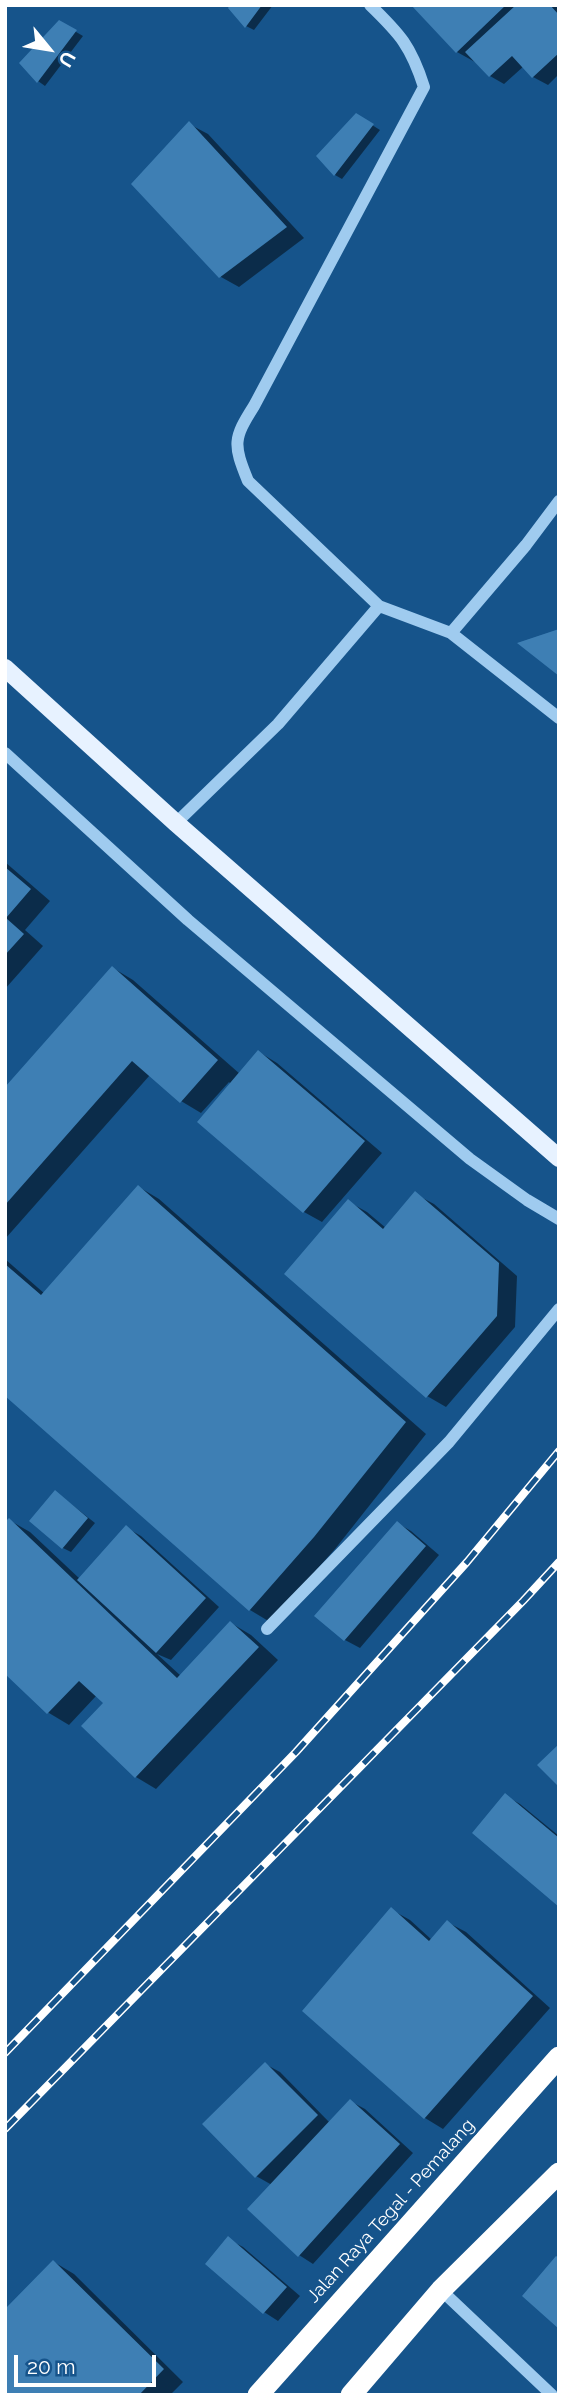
<!DOCTYPE html>
<html>
<head>
<meta charset="utf-8">
<style>
	body { margin:0 }
	#map { position:relative; width:564px; height:2400px; overflow:hidden; background:#16548b; font-family:Raleway,sans-serif }
	canvas { display:block }
	.frame { position:absolute; inset:0; border:7px solid #fff; pointer-events:none }
	.north { position:absolute; left:14px; top:14px; width:70px; height:70px; -webkit-text-stroke:5px #16548b; paint-order:stroke; rotate:120deg; font-size:19px; font-weight:700; line-height:28px; text-align:center; color:#fff }
	.north::after { content:''; display:block; margin:auto; width:24px; height:32px; background:#fff; clip-path:polygon(50% 0,100% 100%,50% 72%,0 100%) }
	.scale { position:absolute; left:14px; top:2355px; width:142px; height:32px; box-sizing:border-box; border:4px solid #fff; border-top:0; padding-left:9px; font-size:21px; line-height:24px; white-space:nowrap; color:#fff; -webkit-text-stroke:5px #16548b; paint-order:stroke }
</style>
</head>
<body>
<div id="map">
<canvas width="564" height="2400"></canvas>
<div class="frame"></div>
<div class="north">U</div>
<div class="scale">20 m</div>
</div>
<script>
const context = document.querySelector('canvas').getContext('2d');
context.lineJoin = 'round';
function paint(path, color) {
  context.fillStyle = color;
  context.fill(path, 'evenodd');
}
function stroke(path, color, width, dash) {
  context.strokeStyle = color;
  context.lineWidth = width;
  context.lineCap = dash ? 'butt' : 'round';
  context.setLineDash(dash || []);
  context.stroke(path);
}
function drawText(font, color, halo, rows, align = 'center') {
  context.font = font + ' Raleway,sans-serif';
  context.lineWidth = 5;
  context.setLineDash([]);
  context.textBaseline = 'middle';
  context.strokeStyle = halo;
  context.fillStyle = color;
  for (const [text, x, y, turn = 0] of rows) {
    context.save();
    context.translate(x, y);
    context.rotate((+turn || 0) * Math.PI / 180);
    context.textAlign = isNaN(turn) ? turn : align;
    if (halo) context.strokeText(text, 0, 0);
    context.fillText(text, 0, 0);
    context.restore();
  }
}
paint(new Path2D(`
	M233 5H273L254 30 246 26Z
	M414 5H555L559 10V74L548 85 533 77 524 66 504 84 490 76 475 62 457 52Z
	M59 22 83 36 45 86 38 81Z
	M356 115 380 130 342 179 335 175Z
	M189 124 208 134 304 238 239 287 221 277Z
	M5 862 50 901 25 930 43 946 5 989Z
	M113 968 133 980 240 1074 259 1052 277 1063 382 1153 322 1222 304 1212 199 1122 231 1084 229 1082 201 1113 181 1101 150 1075 5 1239V1090Z
	M139 1187 159 1199 426 1434 335 1549 270 1622 250 1610 5 1394V1259L45 1294Z
	M415 1194 434 1204 517 1276 515 1327 446 1407 427 1396 287 1274 349 1202 367 1212 386 1228Z
	M56 1492 95 1523 71 1552 63 1548Z
	M9 1520 30 1532 80 1579 127 1528 141 1536 219 1607 171 1660 157 1654 181 1676 231 1623 251 1635 278 1660 156 1789 136 1777 83 1726 105 1703 97 1695 69 1725 49 1713 5 1671Z
	M397 1523 411 1531 439 1555 360 1648 345 1640 317 1616Z
	M506 1796 520 1804 559 1836V1905Z
	M392 1910 410 1920 432 1940 447 1922 466 1932 550 2008 443 2129 425 2118Z
	M265 2064 280 2072 330 2123 350 2101 365 2109 413 2153 313 2264 299 2255 272 2185 256 2176Z
	M228 2239 243 2247 300 2296 278 2321 264 2312Z
	M54 2262 74 2274 183 2382 170 2395H5Z`), '#0007');
paint(new Path2D(`
	M230 5H262L245 28 228 8Z
	M411 5H506L456 53Z
	M516 5H550L559 15V53L532 78 512 56 489 77 465 52Z
	M59 20 77 30 37 83 19 63Z
	M356 113 374 124 334 176 316 156Z
	M189 121 287 227 219 278 131 184Z
	M559 629V676L517 643Z
	M5 867 31 889 6 918 24 934 5 955Z
	M112 966 218 1060 180 1103 132 1061 5 1205V1087Z
	M258 1050 365 1141 303 1213 197 1122Z
	M138 1185 406 1422 314 1537 249 1611 5 1396V1264L41 1295Z
	M415 1191 499 1263 497 1316 426 1398 284 1274 348 1199 383 1229Z
	M55 1490 88 1518 62 1549 29 1521Z
	M9 1518 177 1678 230 1621 259 1647 135 1778 81 1726 103 1703 79 1681 47 1714 5 1674V1522Z
	M397 1521 426 1546 344 1641 314 1616Z
	M126 1525 206 1598 156 1653 77 1580Z
	M559 1744V1787L537 1765Z
	M505 1793 559 1838V1907L472 1833Z
	M391 1907 429 1941 447 1920 533 1996 424 2119 302 2011Z
	M265 2062 318 2115 255 2178 202 2124Z
	M350 2099 400 2144 298 2257 247 2209Z
	M228 2236 287 2287 263 2314 205 2264Z
	M556 2256 559 2258V2329L522 2296Z
	M53 2260 164 2369 139 2395H5V2309Z`), '#3e7fb4');
stroke(new Path2D(`
	M370 5C400 34 411 46 424 87L254 406C233 439 233 444 248 481L379 606 451 633 559 718
	M451 633 526 545 559 501
	M5 753 188 920 470 1159 527 1200 559 1219
	M176 823 278 724 379 606
	M267 1629 449 1442 559 1309
	M441 2290 552 2395`), '#9fcbef', 12);
stroke(new Path2D(`
	M5 668 176 823 559 1158`), '#e7f2ff', 18);
stroke(new Path2D(`
	M258 2395 559 2057
	M351 2395 441 2290 559 2173`), '#fff', 21);
const rail = new Path2D(`
	M5 2053 296 1752 467 1562 559 1451
	M5 2129 523 1601 559 1562`);
stroke(rail, '#fff', 8);
stroke(rail, '#16548b', 5, [16]);
drawText('18px', '#fff', '#16548b', [
	["Jalan Raya Tegal - Pemalang",391,2211,-48]
]);
</script>
</body>
</html>
